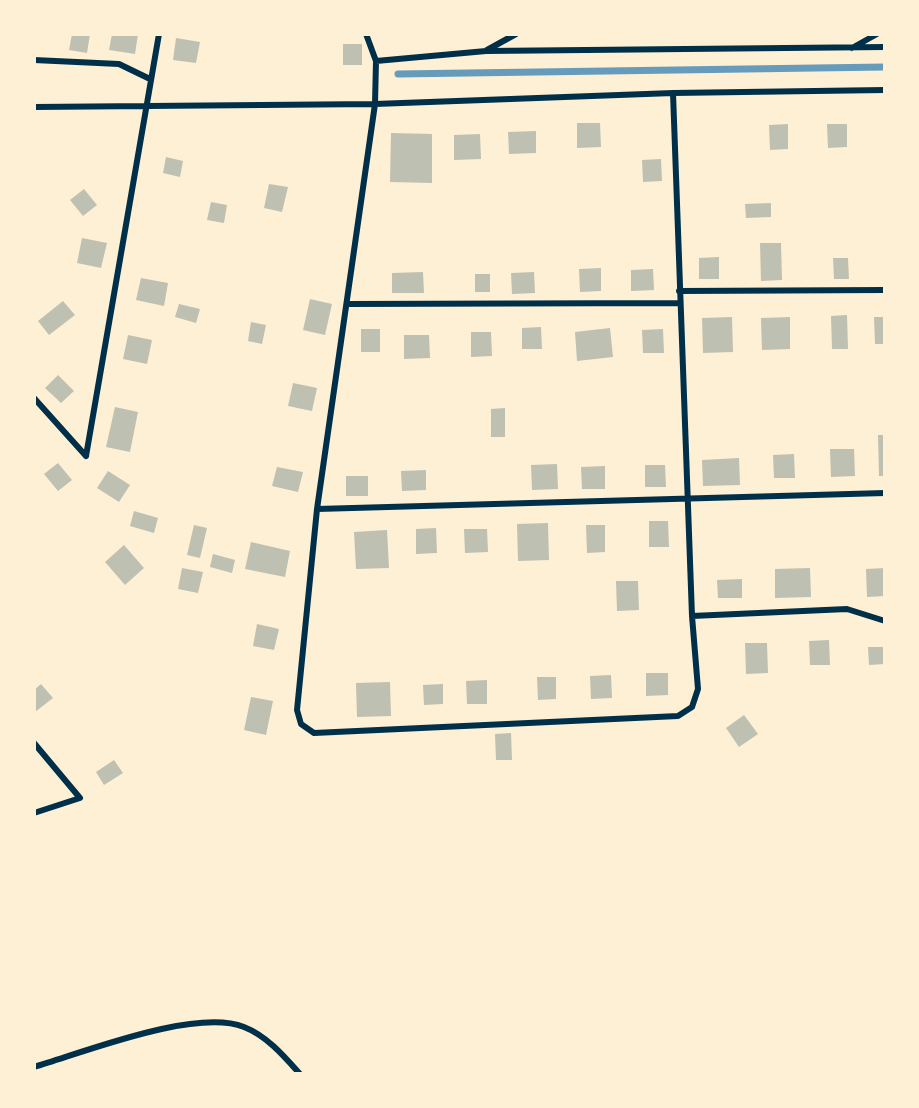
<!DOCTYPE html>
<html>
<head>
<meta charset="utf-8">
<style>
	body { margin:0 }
	#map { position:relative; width:919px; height:1108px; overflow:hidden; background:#fdf0d5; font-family:"Alegreya Sans",sans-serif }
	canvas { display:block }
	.frame { position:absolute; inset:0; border:36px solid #fdf0d5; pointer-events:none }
</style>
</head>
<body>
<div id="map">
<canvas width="919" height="1108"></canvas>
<div class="frame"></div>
</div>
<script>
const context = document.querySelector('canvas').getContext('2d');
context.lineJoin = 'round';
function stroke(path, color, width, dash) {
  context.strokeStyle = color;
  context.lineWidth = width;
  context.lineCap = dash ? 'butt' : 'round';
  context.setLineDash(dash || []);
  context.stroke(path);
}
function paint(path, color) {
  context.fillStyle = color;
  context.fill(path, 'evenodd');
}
stroke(new Path2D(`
	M398 74 885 67`), '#669bbc', 7);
paint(new Path2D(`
	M72 34H90L87 53 69 50Z
	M112 34H138L135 54 109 50Z
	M176 38 200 42 196 63 173 60Z
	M343 44H362V65H343Z
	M577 123H600L601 147 577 148Z
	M788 124V149L770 150 769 125Z
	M827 124H847V147L828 148Z
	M536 131V153L509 154 508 132Z
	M391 133 432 134V183L390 182Z
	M480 134 481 159 454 160V135Z
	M166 157 183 161 180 177 163 173Z
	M661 159 662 181 643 182 642 160Z
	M269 184 288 187 282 212 264 208Z
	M84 189 97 205 83 216 70 200Z
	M211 202 227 205 224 223 207 220Z
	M771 203V217L746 218 745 204Z
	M82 238 107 243 101 268 77 263Z
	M760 243H781L782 280 761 281Z
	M719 257V279H699V258Z
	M833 258H848L849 279H834Z
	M601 268V291L580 292 579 269Z
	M653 269 654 290 631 291V270Z
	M423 272 424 293H392V273Z
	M534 272 535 293 512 294 511 273Z
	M475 274H490V292H475Z
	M141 278 168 283 164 306 136 300Z
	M310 299 332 304 325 335 303 330Z
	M63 301 75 315 49 335 38 321Z
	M179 304 200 309 196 323 175 317Z
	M847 315 848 349H832L831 316Z
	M732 317 733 352 703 353 702 318Z
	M790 317V349L762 350 761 318Z
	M874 317H885V344H875Z
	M251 322 266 325 262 344 248 341Z
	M541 327 542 349H522V328Z
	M610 328 613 357 577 361 575 332Z
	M361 329H380V352H361Z
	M663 329 664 353H643L642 330Z
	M471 332H491L492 356 471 357Z
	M128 335 152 340 147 364 123 359Z
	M404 335H429L430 358 404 359Z
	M58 375 74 391 61 403 45 388Z
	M293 383 317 388 312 411 288 406Z
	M115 407 138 412 130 452 106 447Z
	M505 408V437H491V409Z
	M878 435H885V476H879Z
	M830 449H854L855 476 831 477Z
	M794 454 795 478H774L773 455Z
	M739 458 740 485 703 486 702 460Z
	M58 463 72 480 58 491 44 474Z
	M557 464 558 489 532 490 531 465Z
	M645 465H665L666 487H645Z
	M605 466V489H582L581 467Z
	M277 467 303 472 298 492 272 486Z
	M426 470V490L402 491 401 471Z
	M108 471 130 485 119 502 97 488Z
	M346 476H368V496H346Z
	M134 511 158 518 154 533 130 526Z
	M649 521H668L669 547H649Z
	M548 523 549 560 518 561 517 524Z
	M194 525 207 528 200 558 187 555Z
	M586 525H605V552L587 553Z
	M436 528 437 553 416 554V529Z
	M464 529H487L488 552 465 553Z
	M387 530 389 568 356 569 354 532Z
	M251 542 290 551 285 577 245 569Z
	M124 545 144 568 125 585 105 562Z
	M213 554 235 560 232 573 210 567Z
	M182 568 203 572 198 593 178 589Z
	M810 568 811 597 775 598V569Z
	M885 568V596L867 597 866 569Z
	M742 579V598H718L717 580Z
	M616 581H638L639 610 617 611Z
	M257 624 279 629 274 650 253 646Z
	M829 640 830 665H810L809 641Z
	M745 643H767L768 673 746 674Z
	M868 647H885V664L869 665Z
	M646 673H668V695L646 696Z
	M611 675 612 698 591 699 590 676Z
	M537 677H556V699L538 700Z
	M487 680V704H467L466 681Z
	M390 682 391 716 357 717 356 683Z
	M41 684 53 698 35 712 34 690Z
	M443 684V704L424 705 423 685Z
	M251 697 273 701 266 735 244 730Z
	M744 715 758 734 739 747 726 728Z
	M511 733 512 760H496L495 734Z
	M114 760 123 773 104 785 96 772Z`), '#bec0b2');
stroke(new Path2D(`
	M366 34 376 61 486 51 885 47
	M852 48 877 34
	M487 50 516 34
	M34 60 119 64 150 79
	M376 61 375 104 317 509 297 710 301 724 314 733 678 716 692 707 698 689 692 616 673 93
	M34 107 375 104 673 93 885 90
	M679 291 885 290
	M347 304 679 303
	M34 398 86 456
	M86 456 159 34
	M317 509 885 493
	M692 616 847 609 885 621
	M34 743 80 798 34 813
	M34 1067C85 1052 195 1008 244 1027 267 1036 284 1056 300 1074`), '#003049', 6);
</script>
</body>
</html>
